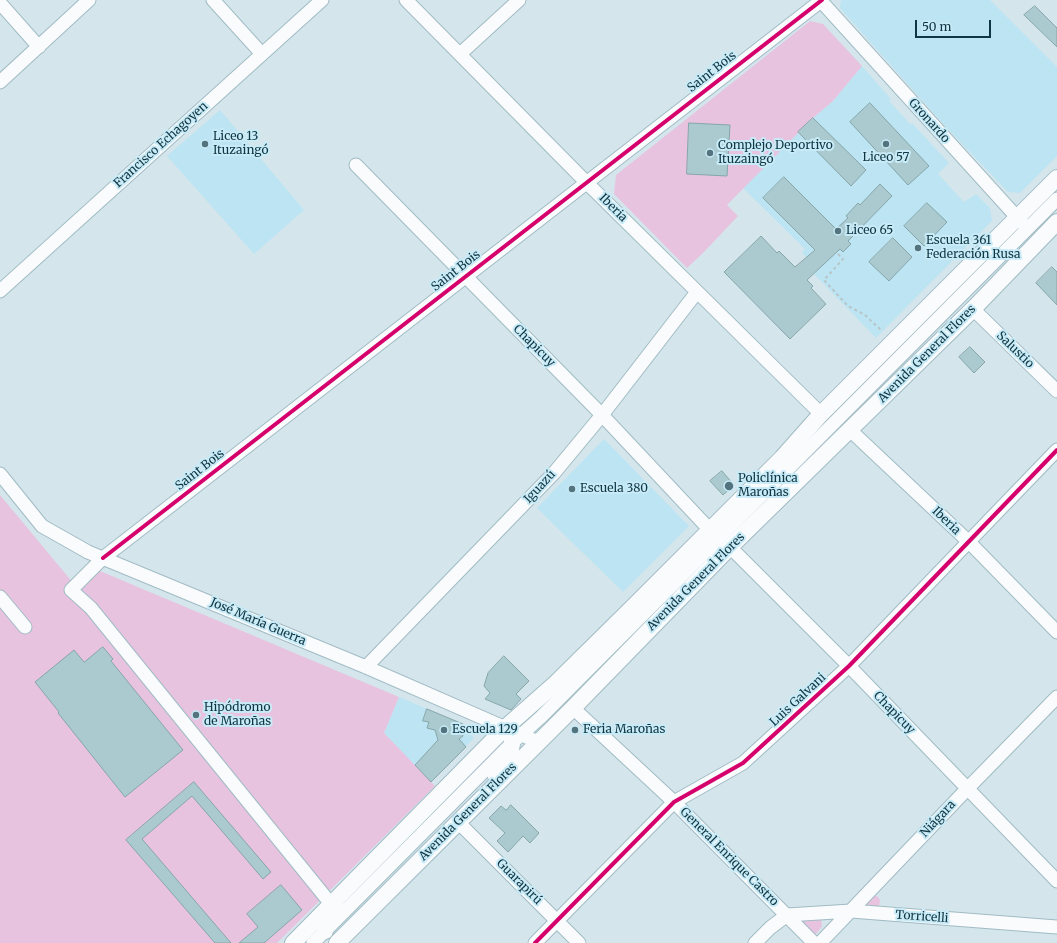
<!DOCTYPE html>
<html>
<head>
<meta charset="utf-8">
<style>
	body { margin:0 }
	#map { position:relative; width:1057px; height:943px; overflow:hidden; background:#d4e6ec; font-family:Merriweather,serif }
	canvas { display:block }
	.scale { position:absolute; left:915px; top:20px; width:76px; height:18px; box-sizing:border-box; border:2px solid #0e3643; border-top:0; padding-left:5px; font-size:12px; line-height:14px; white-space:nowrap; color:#0e3643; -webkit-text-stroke:3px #c9ebf7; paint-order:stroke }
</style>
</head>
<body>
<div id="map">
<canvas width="1057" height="943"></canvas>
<div class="scale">50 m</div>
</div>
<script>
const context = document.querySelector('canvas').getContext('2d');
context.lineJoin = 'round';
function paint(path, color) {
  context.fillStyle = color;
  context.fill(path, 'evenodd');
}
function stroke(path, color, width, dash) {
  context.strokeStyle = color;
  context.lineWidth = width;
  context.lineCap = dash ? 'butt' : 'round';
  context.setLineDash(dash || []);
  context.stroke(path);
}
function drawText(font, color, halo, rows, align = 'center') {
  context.font = font + ' Merriweather,serif';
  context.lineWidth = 4;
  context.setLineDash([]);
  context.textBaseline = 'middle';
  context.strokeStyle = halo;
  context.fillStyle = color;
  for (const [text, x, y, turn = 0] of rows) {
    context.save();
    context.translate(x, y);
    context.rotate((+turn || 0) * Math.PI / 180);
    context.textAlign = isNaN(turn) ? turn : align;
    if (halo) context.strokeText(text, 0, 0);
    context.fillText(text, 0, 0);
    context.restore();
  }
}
paint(new Path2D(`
	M841 0H990L1057 67V156L1020 193 1008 192 946 127 840 8Z
	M862 66 891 99 889 101 910 124 912 123 949 163 938 174 964 202 976 194 990 208 992 221 876 338 814 274 818 269 802 253 805 249 743 188 813 118 833 101Z
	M220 110 304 210 254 254 167 156Z
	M604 439 689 526 623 592 537 508Z
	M399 697 463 724 462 727 474 738 431 782 384 733Z`), '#bce4f2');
paint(new Path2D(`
	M810 21 823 24 862 66 833 101 813 118 727 205 738 216 703 253 687 268 614 194 616 175Z
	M0 495 79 590 100 571 399 697 384 733 435 786 277 943H0Z
	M874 895 878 897 880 900 879 907 866 906 865 903Z
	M804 918 821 919 822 926 817 933 814 934 802 924V921Z`), '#e7c3e0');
const building = new Path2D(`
	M1035 6 1057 28V47L1024 15Z
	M870 103 929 166 908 185 850 122Z
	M813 118 866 170 851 186 798 132Z
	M689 123 730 125 727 176 687 174Z
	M784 177 836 229 848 218 846 216 858 203 860 205 880 184 892 196 848 241 851 244 843 252 840 249 807 280 813 286 811 288 826 304 790 339 724 272 761 236 777 253 779 251 795 267 815 250 763 198Z
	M927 203 947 222 924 246 904 226Z
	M893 238 912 257 889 281 869 262Z
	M1052 267 1057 272V305L1036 283Z
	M970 347 985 362 974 373 959 357Z
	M722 471 734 485 723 495 710 481Z
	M103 647 113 659 111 661 183 750 125 797 58 713 59 712 35 682 74 650 84 662Z
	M504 656 529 681 516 694 521 699 511 710 485 699 490 693 484 686 488 673Z
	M427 709 463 724 462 731 463 736 459 739 466 747 431 782 415 765 438 740 435 730 427 728 429 722 423 721Z
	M194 782 271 872 263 879 192 796 142 839 231 943H215L126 840Z
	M511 805 539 833 530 843 523 836 508 852 497 841 505 833 489 818 501 806 506 810Z
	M281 885 302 910 264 943H239L258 927 247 914Z`);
paint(building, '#aacacf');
stroke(building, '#86a6aa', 1);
const minor = new Path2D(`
	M213 0 262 54
	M406 0 586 182 821 414
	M820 0 1024 225
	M0 3 39 47
	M460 54 519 0
	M0 82 89 0
	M356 165 602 415 710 530
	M0 291 322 0
	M973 309 1057 391
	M850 430 969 542 1057 632
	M0 474 42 526 88 552 366 667 538 742
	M730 547 849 666 1057 881
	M0 597 25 627
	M366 667 554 473 602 415 697 292
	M573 708 674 802 814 943
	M458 822 579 943
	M331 904 91 608 71 590 103 558 822 0
	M313 943 512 743 541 717 1057 199
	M535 943 674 802 743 763 849 666 1057 450
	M755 943 770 928 787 915 851 911 1057 927
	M820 943 968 788 1057 697`);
const major = new Path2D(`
	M495 774C503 765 516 749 511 736 509 734 507 731 505 728
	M325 931C326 921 330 916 337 908
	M293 943 505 728 556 683 630 610 782 458 821 414 1057 178
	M337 943 573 708 730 547 973 309 1057 222`);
stroke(minor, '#a1bbc4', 15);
stroke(major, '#a1bbc4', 18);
stroke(new Path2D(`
	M838 254 843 259 824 280 848 306 865 315 882 331`), '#b8c5c7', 2, [3, 3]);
stroke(minor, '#f9fbfc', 13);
stroke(major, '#f9fbfc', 16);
stroke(new Path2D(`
	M103 558 822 0
	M535 943 674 802 743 763 849 666 1057 450`), '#d6006c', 4);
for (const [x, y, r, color] of [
	[205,144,4,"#53747e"],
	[886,144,4,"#53747e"],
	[710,153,4,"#53747e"],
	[838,231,4,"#53747e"],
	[918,248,4,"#53747e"],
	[729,486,5,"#53747e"],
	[572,489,4,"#53747e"],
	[196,715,4,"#53747e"],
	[444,730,4,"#53747e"],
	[575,730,4,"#53747e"]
]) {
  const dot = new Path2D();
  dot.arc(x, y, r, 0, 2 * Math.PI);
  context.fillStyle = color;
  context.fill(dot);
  stroke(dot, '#c9ebf7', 1.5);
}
drawText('12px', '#0e3643', '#c9ebf7', [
	["Saint Bois",712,72,-38],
	["Gronardo",929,121,48],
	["Francisco Echagoyen",161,145,-42],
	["Iberia",613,208,45],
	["Saint Bois",456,271,-38],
	["Chapicuy",534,346,45],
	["Salustio",1015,350,44],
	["Avenida General Flores",927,354,-45],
	["Saint Bois",200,470,-38],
	["Iguazú",540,487,-47],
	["Iberia",946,521,44],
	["Avenida General Flores",696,582,-45],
	["José María Guerra",258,622,23],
	["Luis Galvani",798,700,-43],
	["Chapicuy",894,713,46],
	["Avenida General Flores",468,812,-45],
	["Niágara",938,819,-47],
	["General Enrique Castro",729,857,45],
	["Guarapirú",519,882,45],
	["Torricelli",922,917,4]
]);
drawText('12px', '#0e3643', '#c9ebf7', [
	["Liceo 13",213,137],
	["Ituzaingó",213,151],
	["Complejo Deportivo",718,146],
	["Ituzaingó",718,160],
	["Liceo 57",886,158,"center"],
	["Liceo 65",846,231],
	["Escuela 361",926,241],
	["Federación Rusa",926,255],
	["Policlínica",738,479],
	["Maroñas",738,493],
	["Escuela 380",580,489],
	["Hipódromo",204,708],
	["de Maroñas",204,722],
	["Escuela 129",452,730],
	["Feria Maroñas",583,730]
], 'left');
</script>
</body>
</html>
